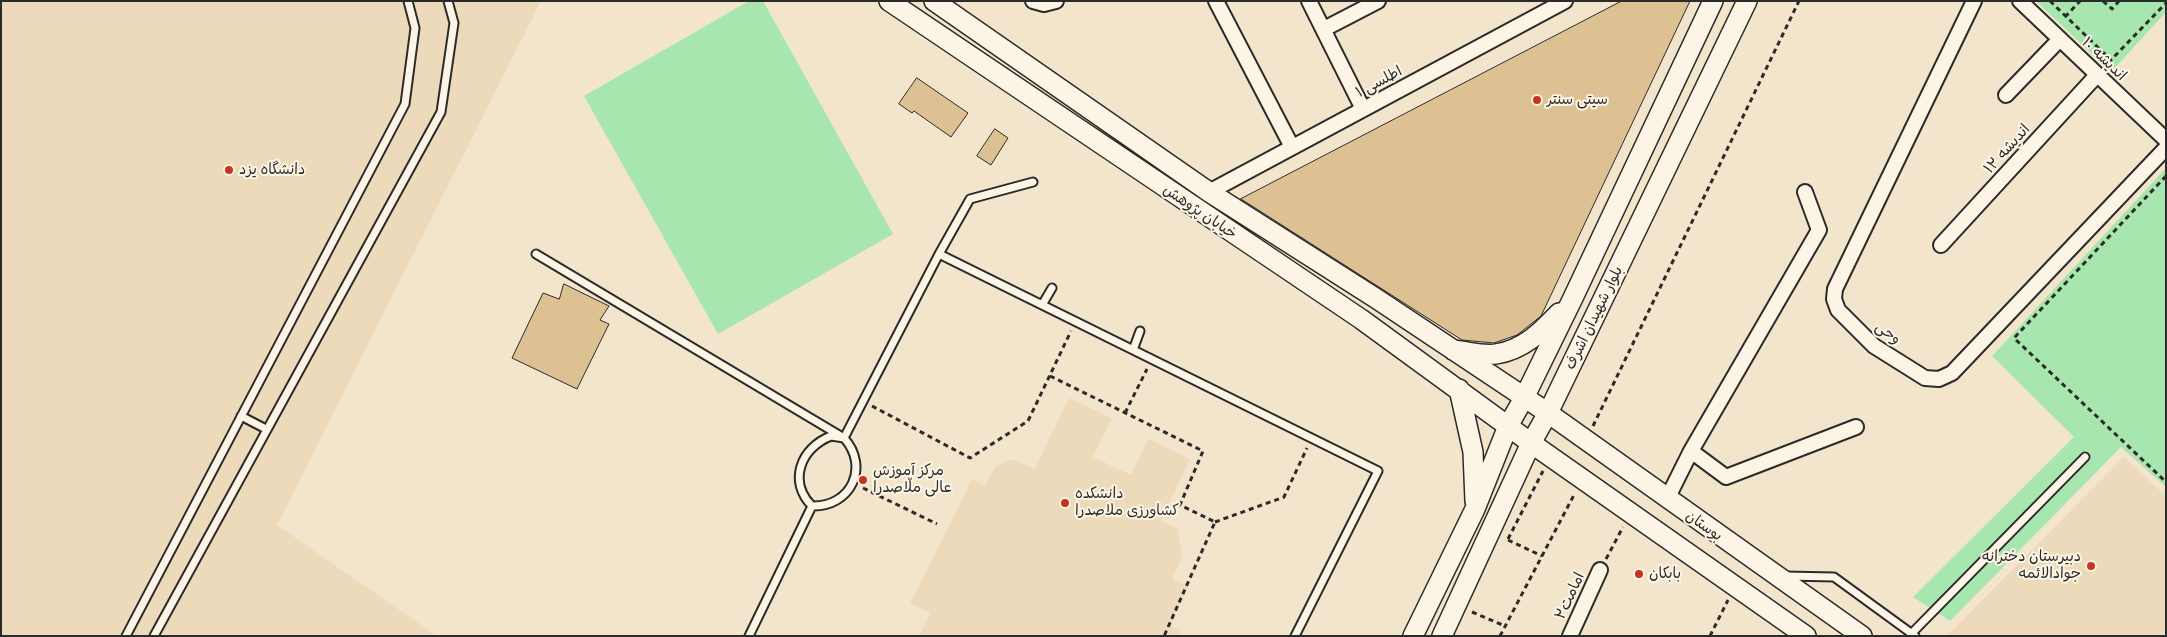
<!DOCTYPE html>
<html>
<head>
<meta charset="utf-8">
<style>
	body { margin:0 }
	#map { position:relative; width:2167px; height:637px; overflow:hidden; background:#f3e5cc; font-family:Delius,sans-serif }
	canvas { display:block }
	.frame { position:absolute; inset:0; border:2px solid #2b2b2b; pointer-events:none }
</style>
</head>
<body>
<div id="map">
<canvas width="2167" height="637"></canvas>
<div class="frame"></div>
</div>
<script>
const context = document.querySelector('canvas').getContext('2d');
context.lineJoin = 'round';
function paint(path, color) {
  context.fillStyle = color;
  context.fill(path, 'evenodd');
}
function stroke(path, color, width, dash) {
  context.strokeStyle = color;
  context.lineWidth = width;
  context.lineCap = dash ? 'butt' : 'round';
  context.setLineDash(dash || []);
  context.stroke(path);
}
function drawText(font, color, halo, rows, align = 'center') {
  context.font = font + ' Delius,"Playpen Sans Arabic",sans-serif';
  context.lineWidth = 4;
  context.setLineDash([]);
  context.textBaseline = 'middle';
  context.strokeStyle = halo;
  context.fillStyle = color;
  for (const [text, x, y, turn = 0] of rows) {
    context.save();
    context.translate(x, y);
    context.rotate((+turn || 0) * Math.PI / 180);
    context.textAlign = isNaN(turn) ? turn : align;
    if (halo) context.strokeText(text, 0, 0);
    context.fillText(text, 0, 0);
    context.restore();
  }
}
paint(new Path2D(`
	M1 1H541L277 525 437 636H1Z
	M1069 398 1112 418 1093 457 1131 475 1148 439 1190 459 1161 521 1178 529 1182 558 1172 579 1188 587 1170 625 1180 630 1178 636H921L920 634 930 613 910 603 972 479 985 486 995 467 1012 459 1035 469Z
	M2124 457 2166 496V636H1947Z`), '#ecdabb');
paint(new Path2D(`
	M749 1H763L893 234 718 334 584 96Z
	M2036 1H2166V12L2111 72Z
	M2166 168V487L2121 447 1950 621 1913 597 2074 437 1992 356Z`), '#a7e6ae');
const building = new Path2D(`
	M1622 1H1690L1541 316 1517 335 1494 343 1462 340 1241 199Z
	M917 78 968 113 951 137 914 111 912 113 899 104Z
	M995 129 1008 138 991 165 977 156Z
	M564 284 609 306 600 320 609 324 577 389 512 358 543 293 559 299Z`);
paint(building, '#ddc192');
stroke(building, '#2b2b2b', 1);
const lane = new Path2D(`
	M536 254 844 438 939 254 1378 471 1295 636
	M939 254 970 199 1033 182
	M1042 305 1052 288
	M1133 350 1140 331
	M241 416 266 429
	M831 436 844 438C870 467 851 507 812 506 788 482 800 448 831 436Z
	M1785 576 1834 577 1915 636
	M1912 633 2085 457
	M126 636 405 104 415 28 408 1
	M154 636 441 112 454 23 448 1
	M749 636 812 506`);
const street = new Path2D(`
	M1033 1 1044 4 1056 1
	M1216 1 1292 147
	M1309 1 1363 109
	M1974 1 1835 289 1834 299 1838 310 1874 346 1925 378 1939 379 1952 373 2166 148
	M2020 1 2166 140
	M1324 29 1378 1
	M2006 95 2060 39
	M1209 192 1565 1
	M1941 245 2097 75
	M1691 451 1726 477 1856 427
	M1667 499 1691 451 1819 230 1805 192
	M1570 636 1600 570`);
const secondary = new Path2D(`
	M889 1 1361 319 1531 443 1806 636
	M934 1 1209 192 1377 299 1548 413 1862 636
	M1453 350C1466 351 1483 356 1496 354 1523 350 1541 332 1559 313
	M1459 389 1473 452 1475 501
	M1413 636 1475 509 1508 426 1524 398 1572 300 1713 1
	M1442 636 1531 443 1548 413 1747 1`);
stroke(lane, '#2b2b2b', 11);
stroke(street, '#2b2b2b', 18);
stroke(secondary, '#2b2b2b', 22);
stroke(new Path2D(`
	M2050 1 2111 60 2166 3
	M2103 1 2112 9 2119 1
	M2065 17 2080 1
	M2166 176 2014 338 2166 482
	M1050 376 1203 451 1180 505 1215 522 1165 634 1169 636
	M872 406 970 458 1028 421 1071 331
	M1125 413 1147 369
	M1593 426 1799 1
	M863 488 937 524
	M1215 522 1284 497 1307 448
	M1508 539 1543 471
	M1508 540 1542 556
	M1606 559 1623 527
	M1472 612 1505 626
	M1500 636 1575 493
	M1710 636 1728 600`), '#2b2b2b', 3, [5, 4]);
stroke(lane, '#fcf5e5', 7);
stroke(street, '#fcf5e5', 14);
stroke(secondary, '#fcf5e5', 19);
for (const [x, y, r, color] of [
	[1537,100,5,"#c8321e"],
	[229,170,5,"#c8321e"],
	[863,480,5,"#c8321e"],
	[1065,503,5,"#c8321e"],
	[2091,566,5,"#c8321e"],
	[1639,574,5,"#c8321e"]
]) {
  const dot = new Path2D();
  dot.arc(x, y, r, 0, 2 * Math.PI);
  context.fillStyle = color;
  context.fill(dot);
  stroke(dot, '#fcf5e5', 2);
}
drawText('15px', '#2b2b2b', '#fcf5e5', [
	["اندیشه ۱۰",2104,59,44],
	["اطلسی ۱",1379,82,-28],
	["اندیشه ۱۲",2007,149,-48],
	["خیابان پژوهش",1200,212,34],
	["بلوار شهیدان اشرف",1594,318,-64],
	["وحی",1888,333,37],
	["بوستان",1704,526,35],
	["امامت۲",1570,596,-65]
]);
drawText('15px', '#2b2b2b', '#fcf5e5', [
	["سیتی سنتر",1547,100],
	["دانشگاه یزد",239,170],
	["مرکز آموزش",873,471],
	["عالی ملّاصدرا",873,488],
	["دانشکده",1075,494],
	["کشاورزی ملاصدرا",1075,511],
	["دبیرستان دخترانه",2081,557,"right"],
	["جوادالائمه",2081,574,"right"],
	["بابکان",1649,574]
], 'left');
</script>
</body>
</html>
